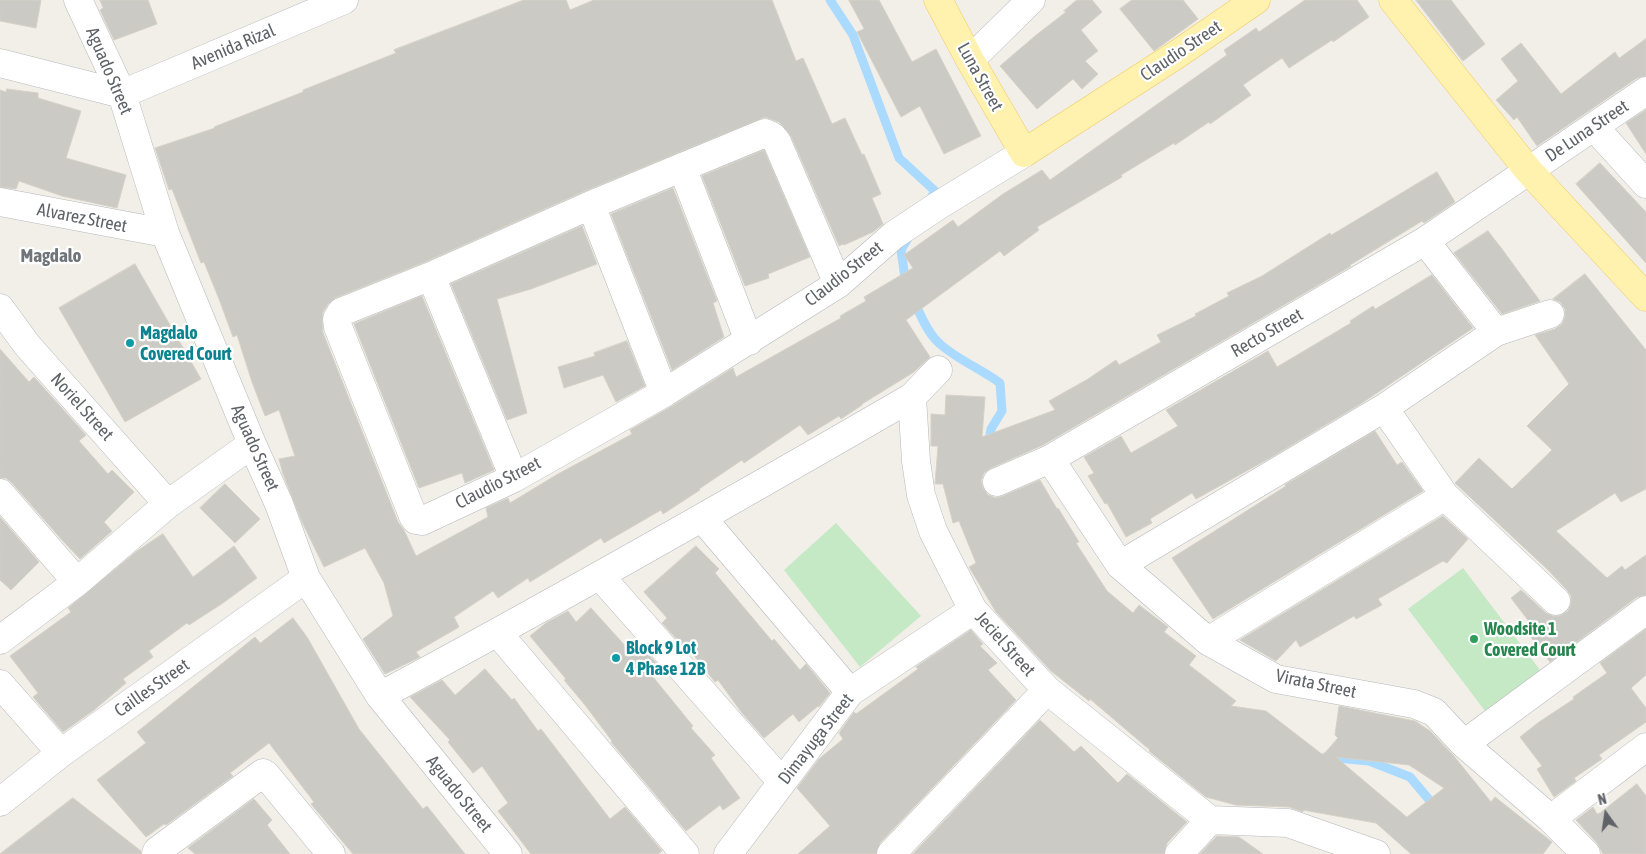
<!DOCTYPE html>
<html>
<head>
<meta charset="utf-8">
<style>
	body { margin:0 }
	#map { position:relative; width:1646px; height:854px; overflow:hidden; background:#f1efe8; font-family:"Asap Condensed",sans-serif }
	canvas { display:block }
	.north { position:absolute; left:1581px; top:789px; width:50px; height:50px; -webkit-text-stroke:4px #fff; paint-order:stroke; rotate:346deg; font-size:14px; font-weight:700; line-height:20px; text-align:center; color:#5f6368 }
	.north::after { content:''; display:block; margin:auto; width:18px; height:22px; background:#5f6368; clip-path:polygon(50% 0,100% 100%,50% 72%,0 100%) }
</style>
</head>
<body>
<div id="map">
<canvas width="1646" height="854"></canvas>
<div class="north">N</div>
</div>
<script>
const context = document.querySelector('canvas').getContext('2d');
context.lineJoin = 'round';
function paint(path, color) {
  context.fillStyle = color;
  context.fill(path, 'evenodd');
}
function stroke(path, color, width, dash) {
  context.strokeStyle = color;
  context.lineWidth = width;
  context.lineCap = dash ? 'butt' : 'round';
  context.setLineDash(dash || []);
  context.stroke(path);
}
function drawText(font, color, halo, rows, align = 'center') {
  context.font = font + ' "Asap Condensed",sans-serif';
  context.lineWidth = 4.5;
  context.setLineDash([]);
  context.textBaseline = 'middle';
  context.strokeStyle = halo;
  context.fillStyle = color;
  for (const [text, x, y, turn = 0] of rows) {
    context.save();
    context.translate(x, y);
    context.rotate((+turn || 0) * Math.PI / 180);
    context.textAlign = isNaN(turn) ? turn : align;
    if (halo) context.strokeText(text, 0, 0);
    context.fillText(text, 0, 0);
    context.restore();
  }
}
paint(new Path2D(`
	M836 523 921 616 860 667 784 570Z
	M1463 568 1540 670 1485 711 1408 609Z`), '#c5e8c5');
stroke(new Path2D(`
	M830 0 853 35 899 158 935 191 929 202
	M907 284 905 278 901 250 910 235
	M914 300C920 315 928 334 940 344 958 360 981 369 1000 383L1002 411 991 429 988 446
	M1325 757 1369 761 1410 777 1437 809`), '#aadaff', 9);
const building = new Path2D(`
	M0 0H41L36 28 0 21Z
	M100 0H148L157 24 114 40 100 10 103 8Z
	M524 0H566L570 10 594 0H772L796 61 803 58 832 124 845 118 862 155 864 154 881 194 872 198 883 224 873 232 844 245 843 244 839 246 791 136 779 122 765 117 585 191 425 262 335 298 328 304 323 312 322 321 323 333 398 522 404 530 416 556 488 517 486 508 508 498 510 503 558 474 632 434 630 430 672 406 733 368 736 377 841 318 840 316 866 301 864 297 913 268 904 255 953 220 958 227 1003 194 1042 170 1050 180 1227 55 1224 50 1256 28 1259 32 1305 0H1357L1369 17 1333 42 1332 40 1289 68 1282 58 1243 85 1251 95 1210 124 1209 122 1175 145 1174 143 1121 175 1122 177 1037 227 1039 230 1004 256 1000 251 906 320 930 357 914 372 862 404V405L841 419 839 416 808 435 800 425 744 463 742 460 699 489 700 490 663 514 661 510 604 543 601 538 530 582 528 578 498 598 493 591 454 617 459 627 416 652 420 657 385 674 363 639 393 616 384 583 365 548 324 567 302 522 283 474 279 459 295 456 279 410 265 416 252 382 237 335 233 337 219 299 204 262 201 263 172 189 169 190 155 148 215 128 214 127 303 92V90L396 53 394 50Z
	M849 0H879L912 62 936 49 981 136 944 154 920 106 901 117 857 32 864 29Z
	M1077 0H1092L1102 12 1081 30 1098 51 1085 61 1098 74 1082 89 1073 79 1037 109 1000 66 1035 36 1066 12 1064 11Z
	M1132 0H1183L1198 19 1154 51 1120 9Z
	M1416 0H1451L1485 44 1463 61Z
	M1646 39V76L1637 78 1537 146 1517 117 1514 120 1496 100 1518 81 1501 59 1521 43 1561 94 1615 52 1619 58Z
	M7 89 38 93V98L81 111 66 158 126 175 117 208 62 196 19 181 16 189 0 187V90L6 92Z
	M1646 110V154L1626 123Z
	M764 150 810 257 768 274 769 278 745 286 702 176Z
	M1600 163 1646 212V263L1576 184Z
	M1437 172 1455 202 1424 223 1422 221 1350 265 1351 266 1043 445 991 468 984 473 981 481 983 488 988 495 996 498 1003 496 1040 480 1057 509 1058 508 1079 542 1076 543 1107 591 1133 613 1139 605 1168 627 1164 632 1196 656 1189 665 1236 701 1231 706 1266 711 1323 755 1338 738 1335 735 1339 706 1415 721 1430 731 1453 755 1491 802 1495 797 1552 842 1543 854H1411L1376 823 1303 810V812L1289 807 1236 805 1206 797 1149 751 1150 750 1090 699 1089 701 1051 671 996 612 969 567 976 563 959 521 953 523 943 484H935L938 446H931V414L945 415 946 395 985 397 982 437 1055 410 1049 401 1088 379 1116 360 1119 365 1161 342 1157 335 1196 316 1195 314 1229 296 1227 293 1262 276 1330 233 1331 235ZM1336 757 1409 765 1444 788 1407 817Z
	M673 188 717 301 713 303 724 337 672 370 611 214Z
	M582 226 597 264 531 289 497 299 527 413 507 420 451 284Z
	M1488 231 1502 249 1540 301 1502 314 1454 253Z
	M135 264 201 379 125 422 59 308Z
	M1585 274 1646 350V489L1621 502 1615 493 1556 531 1607 578 1622 566 1625 570 1646 555V595L1637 597 1550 662 1527 632 1534 628 1511 598 1521 590 1546 613 1553 616H1560L1568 611 1571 604V596L1567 590 1548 570 1455 483 1479 458 1512 489 1552 450 1527 426 1569 384 1535 335 1555 329 1562 324 1565 317V309L1560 302 1553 299Z
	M1432 275 1473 328 1362 403 1270 458 1196 499 1192 493 1150 519 1152 523 1126 537 1107 503 1105 504 1088 476 1094 473 1084 457 1121 436 1131 453 1178 426 1166 410 1268 351 1277 367 1351 323 1350 321 1373 306 1375 309Z
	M422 296 494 470 465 483 462 473 419 488 354 324Z
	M627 341 645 386 616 402 603 375 564 388 558 367 595 356 594 353Z
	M0 349 29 382 34 377 86 435 79 441 108 474 112 470 134 492 104 522 112 531 80 559 62 540 12 483 6 478H0Z
	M1375 431 1397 465 1402 462 1423 491 1213 619 1172 558 1286 486 1285 485Z
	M225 484 260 519 235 543 200 508Z
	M1443 516 1468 539 1447 563 1443 561 1378 599 1382 605 1356 619 1354 616 1300 647 1296 640 1276 661 1240 640Z
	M0 517 39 562 11 590 0 580Z
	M163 534 193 577 234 546 257 578 223 603 189 625 187 623 149 651 153 657 123 679 126 683 94 710 63 732 33 697 38 693 10 656 71 612 68 608 137 551Z
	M696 546 719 569 715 573 772 641 774 639 800 670 806 664 830 693 819 707 818 706 799 722 793 714 764 738 742 713 718 680 715 682 684 643 682 645 662 623 667 618 644 592Z
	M591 608 629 650 638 643 658 665 649 672 693 726 691 728 715 755 711 758 740 798 723 810 720 805 686 831 611 742 612 741 585 705 564 680 566 679 530 636 546 623 568 611 576 622Z
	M293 618 307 637 359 729 423 809 427 806 465 854H353L311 804 314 802 269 743 230 773 233 776 166 825 164 824 146 837 97 780 146 743 137 732 255 637 260 643Z
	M1646 629V675L1631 688 1646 708V722L1599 755 1602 759 1574 778 1576 781 1554 797 1537 769 1542 766 1520 737 1539 722 1574 699 1573 697 1607 673 1600 663Z
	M971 630 983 644 980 646 997 663 988 670 1016 700 880 843 876 854H798L830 826 797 788 819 759 843 739 839 733 854 712 856 714 918 669 916 667Z
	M485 669 512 700 514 698 538 731 541 729 610 819 625 807 662 851 658 854H531L498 811 508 803 482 766 473 773 448 742 450 740 410 697 442 680 455 695Z
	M1040 720 1074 752 1081 746 1118 783 1127 774 1187 822 1167 843 1164 854H913Z
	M1637 784 1646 796V854H1603L1597 843 1576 820 1593 807 1597 814 1600 813Z
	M73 798 141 851V854H0Z
	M254 799 272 820 267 825 290 854H195L188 848Z
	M1217 836 1239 837 1263 854H1200Z`);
paint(building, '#cccac5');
stroke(building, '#d6d1c6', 1);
const minor = new Path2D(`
	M78 0 122 94 165 233 252 444 279 504 306 578 380 696 508 854
	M970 60 1031 0
	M0 63 122 94
	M122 94 344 0
	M1594 127 1646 184
	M682 167 749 341
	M0 202 165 233
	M591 205 664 393
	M1425 241 1496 332
	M431 276 514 478
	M838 284 777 142 772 136 765 133 591 205 431 276 341 312 337 319 338 327 413 516 416 520 422 521 514 478 664 393 838 284 894 235 939 205 1024 153
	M0 308 27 345 168 504
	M912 397 916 461 921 495 933 531 973 610 1047 690 1210 820
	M1384 408 1445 496
	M1050 459 1120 565 1208 641 1276 679 1414 704 1434 712 1464 744 1551 819 1586 854
	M997 482 1050 459 1425 241 1646 91
	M0 493 77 582
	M703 519 850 692
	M1120 565 1384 408 1496 332 1550 314
	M600 576 782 782
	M498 633 685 854
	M0 640 77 582 168 504 252 444
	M1208 641 1445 496 1556 601
	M0 684 61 753
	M380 696C559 600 736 499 912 397L938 370
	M1464 744 1646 610
	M0 802 61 753 306 578
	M1551 819 1646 747
	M1210 820 1288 823 1376 854
	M156 854 157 851 263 773 266 775 331 854
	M728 854 850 692 973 610
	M891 854 1047 690
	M1179 854 1210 820`);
const major = new Path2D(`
	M938 0 970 60 1024 153 1176 55 1256 0
	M1393 0 1528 170 1646 297`);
stroke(minor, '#b5b8bc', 29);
stroke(major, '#f2c960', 29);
stroke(minor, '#fff', 28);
stroke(major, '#fff2af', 28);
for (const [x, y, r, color] of [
	[130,343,5,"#0f9aa8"],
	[1474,639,5,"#2e9e5b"],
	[616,658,5,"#0f9aa8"]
]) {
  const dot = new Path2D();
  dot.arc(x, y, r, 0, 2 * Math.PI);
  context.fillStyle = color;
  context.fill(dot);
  stroke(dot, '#fff', 2);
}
drawText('18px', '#5f6368', '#fff', [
	["Avenida Rizal",233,47,-23],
	["Claudio Street",1181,51,-34],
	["Aguado Street",109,71,67],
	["Luna Street",980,77,61],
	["De Luna Street",1587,131,-34],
	["Alvarez Street",82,218,11],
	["Claudio Street",844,274,-38],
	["Recto Street",1267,333,-30],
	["Noriel Street",82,407,48],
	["Aguado Street",255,448,66],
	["Claudio Street",498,483,-27],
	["Jeciel Street",1005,644,48],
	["Virata Street",1316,684,12],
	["Cailles Street",152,688,-35],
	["Dimayuga Street",816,739,-52],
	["Aguado Street",459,794,51]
]);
drawText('bold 18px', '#0d838f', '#fff', [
	["Magdalo",140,333],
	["Covered Court",140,354],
	["Block 9 Lot",626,648],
	["4 Phase 12B",626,669]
], 'left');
drawText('bold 18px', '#27864d', '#fff', [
	["Woodsite 1",1484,629],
	["Covered Court",1484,650]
], 'left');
drawText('bold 19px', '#70757a', '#fff', [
	["Magdalo",51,256]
]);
</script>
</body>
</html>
